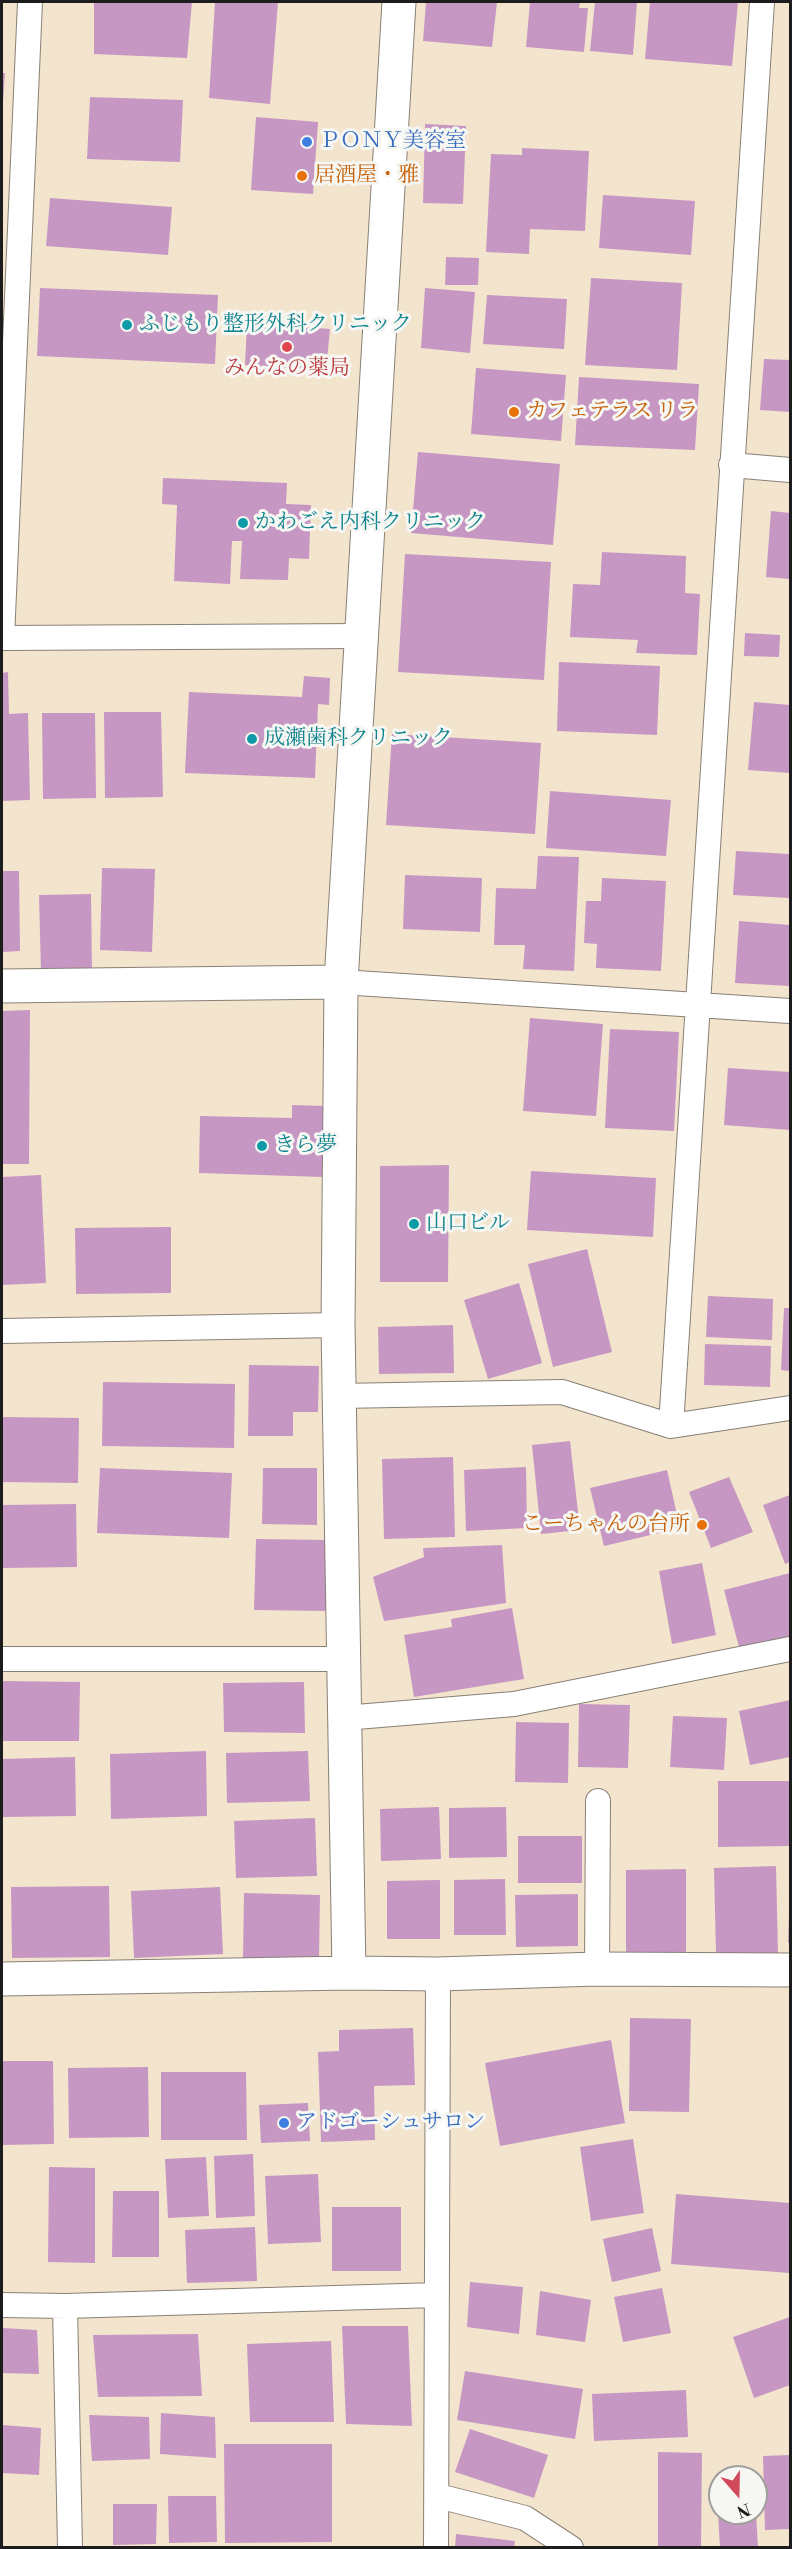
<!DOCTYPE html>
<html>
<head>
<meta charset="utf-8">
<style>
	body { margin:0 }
	#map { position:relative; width:792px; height:2549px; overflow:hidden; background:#f3e4ce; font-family:"Libre Bodoni",serif }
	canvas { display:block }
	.frame { position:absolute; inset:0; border:3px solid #1c1c1c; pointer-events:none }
	.north { position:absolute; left:708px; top:2465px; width:60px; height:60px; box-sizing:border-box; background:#f6f6f2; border:2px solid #9f9f9c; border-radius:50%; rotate:160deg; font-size:16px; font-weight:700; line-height:24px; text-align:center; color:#1c1c1c }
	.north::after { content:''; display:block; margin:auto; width:21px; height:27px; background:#d1495b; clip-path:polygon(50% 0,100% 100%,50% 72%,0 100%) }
</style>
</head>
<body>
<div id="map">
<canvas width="792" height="2549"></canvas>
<div class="frame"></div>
<div class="north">N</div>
</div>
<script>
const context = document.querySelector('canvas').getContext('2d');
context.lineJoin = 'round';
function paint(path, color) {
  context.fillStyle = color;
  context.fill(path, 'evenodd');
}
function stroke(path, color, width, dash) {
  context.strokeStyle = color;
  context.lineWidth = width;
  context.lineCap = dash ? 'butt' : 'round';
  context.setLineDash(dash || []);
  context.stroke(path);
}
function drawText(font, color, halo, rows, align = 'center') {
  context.font = font + ' "Libre Bodoni","Noto Serif JP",serif';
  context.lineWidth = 6;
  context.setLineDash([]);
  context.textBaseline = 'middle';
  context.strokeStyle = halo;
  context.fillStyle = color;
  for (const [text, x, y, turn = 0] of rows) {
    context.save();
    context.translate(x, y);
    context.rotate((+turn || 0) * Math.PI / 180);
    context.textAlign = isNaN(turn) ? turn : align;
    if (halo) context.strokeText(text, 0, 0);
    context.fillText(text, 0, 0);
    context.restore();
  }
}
paint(new Path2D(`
	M94 2H192L187 58 94 54Z
	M215 2H278L270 104 209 98Z
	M426 2H497L492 47 423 41Z
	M530 2H580L579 8H588L584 52 526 47Z
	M595 2H637L633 55 590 51Z
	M650 2H738L732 66 645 59Z
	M2 73H5L3 103H2Z
	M90 97 183 100 180 162 87 159Z
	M256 117 318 122 313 194 251 190Z
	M425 124 466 126 463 204 423 203Z
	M522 148 589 151 585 231 530 229 529 254 486 252 491 154 522 155Z
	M603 195 695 201 691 255 599 248Z
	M50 198 172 207 168 255 46 246Z
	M446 257 479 258 478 285H445Z
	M591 278 682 283 677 370 585 365Z
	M40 288 218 295 215 364 37 356Z
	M425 288 475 292 470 353 421 348Z
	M487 295 567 299 564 349 483 344Z
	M247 323 330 329 326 370 245 365Z
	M764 359 790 360V412L760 410Z
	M476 368 566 375 561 441 471 434Z
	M579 377 699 384 695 450 575 445Z
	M418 452 560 464 553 545 411 533Z
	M163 478 287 483 286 504 311 505 309 559 289 558 288 580 240 579 242 541H232L230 584 174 581 177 505 162 504Z
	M771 511 790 513V579L766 577Z
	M602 552 686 556 685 593 700 594 697 655 636 653 638 640 570 637 573 584 600 585Z
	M405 554 551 562 544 680 398 672Z
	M745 633 780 635 779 657 744 656Z
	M559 662 660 666 657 735 557 731Z
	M8 672 9 714 28 713 30 800 2 801V673Z
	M304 676 330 678 329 705 318 704 315 778 185 773 189 692 302 697Z
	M754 702 790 705V773L748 770Z
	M104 712H161L163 797 105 798Z
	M42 713H95L96 798 43 799Z
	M392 734 541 743 535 834 386 825Z
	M550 791 671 800 666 856 546 848Z
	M736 851 790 854V898L733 895Z
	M538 856 579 857 574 971 523 969 525 945H494L496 888 536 889Z
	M102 868 155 869 152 952 100 950Z
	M2 871H19L20 951 2 952Z
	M405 875 482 878 480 932 403 929Z
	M602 878 666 881 661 971 596 968 597 944 584 943 586 901H601Z
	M91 894 92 973H41L39 895Z
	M739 921 790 925V986L735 983Z
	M30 1010 29 1164H2V1011Z
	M530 1018 603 1024 596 1116 523 1111Z
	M610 1029 679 1032 674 1131 605 1128Z
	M728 1068 790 1072V1130L724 1125Z
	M292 1105 326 1106 323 1177 199 1173 200 1116 292 1118Z
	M449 1165 448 1282H380V1166Z
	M531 1171 656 1178 653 1237 527 1230Z
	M41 1175 46 1283 2 1285V1177Z
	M171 1227V1293L76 1294 75 1228Z
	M587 1249 612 1352 553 1367 528 1264Z
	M519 1283 542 1363 488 1379 464 1300Z
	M708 1296 773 1299 772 1340 706 1337Z
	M784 1308H790V1371L781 1370Z
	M453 1325 454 1373 379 1374 378 1327Z
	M705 1344 771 1346 770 1387 704 1385Z
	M249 1365 319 1366 318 1412H293V1436H248Z
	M103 1382 235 1384 234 1448 102 1446Z
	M2 1417 79 1418 78 1483 2 1482Z
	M570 1441 580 1530 541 1534 532 1445Z
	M453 1457 455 1537 384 1539 382 1459Z
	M526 1467 527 1528 466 1531 464 1470Z
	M100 1468 232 1473 229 1538 97 1533Z
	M263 1468H317V1525L262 1524Z
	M667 1470 680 1528 604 1546 590 1488Z
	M729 1477 753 1532 711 1548 689 1492Z
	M790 1495V1562L785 1564 763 1505Z
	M76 1504 77 1567 2 1568V1505Z
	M256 1539 329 1540 327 1611 254 1610Z
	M502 1545 506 1603 384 1621 373 1577 424 1557 423 1548Z
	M702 1563 716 1635 672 1644 659 1571Z
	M790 1573V1638L740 1651 724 1590Z
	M512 1608 524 1679 414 1697 404 1635 452 1627 451 1619Z
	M2 1681 80 1682 79 1741H2Z
	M304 1682 305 1733 224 1732 223 1683Z
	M790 1700V1757L750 1765 739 1711Z
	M579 1704 630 1705 628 1768 578 1767Z
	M673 1716 727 1718 724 1770 670 1767Z
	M516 1722 569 1723 568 1783 515 1782Z
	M206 1751 207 1816 111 1819 110 1754Z
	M308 1751 310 1801 227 1803 226 1753Z
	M75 1757 76 1816 2 1817V1759Z
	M718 1781H790V1846L718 1847Z
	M439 1807 441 1859 381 1861 380 1809Z
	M506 1807 507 1857 449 1858V1808Z
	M315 1818 317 1876 236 1878 234 1821Z
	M518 1836H582V1883H518Z
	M776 1866 778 1954 716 1955 714 1868Z
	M686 1869V1953L626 1954V1870Z
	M505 1879 506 1935H454V1880Z
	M440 1880V1939H387V1881Z
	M109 1886 110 1957 12 1958 11 1887Z
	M220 1887 223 1954 134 1958 131 1891Z
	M244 1893 320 1895 319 1960 243 1958Z
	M578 1894V1946L516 1947 515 1895Z
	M789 1913H790V1943H788Z
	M630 2018 691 2019 689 2112 629 2111Z
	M413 2028 415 2085 374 2086 375 2140 321 2142 318 2052 339 2051V2030Z
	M611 2040 625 2123 500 2146 485 2063Z
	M2 2061H53L54 2144 2 2145Z
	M148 2067 149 2137 69 2138 68 2068Z
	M161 2072H246L247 2140H161Z
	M308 2103 310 2141 261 2143 259 2105Z
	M633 2139 644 2213 591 2221 580 2147Z
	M253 2154 255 2216 216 2218 214 2156Z
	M206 2157 209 2216 168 2218 165 2159Z
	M49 2167 95 2168V2263L48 2262Z
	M318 2174 321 2242 268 2244 265 2176Z
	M113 2191H159V2257H112Z
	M676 2194 790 2203V2273L671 2264Z
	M332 2207H401V2271H332Z
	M255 2227 257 2281 187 2283 185 2230Z
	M652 2228 661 2271 612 2282 603 2239Z
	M470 2282 523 2287 519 2334 467 2327Z
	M662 2288 671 2333 623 2342 614 2297Z
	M540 2291 591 2300 585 2342 536 2335Z
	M790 2317V2385L754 2398 733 2337Z
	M342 2326H408L412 2426 346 2424Z
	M2 2328 37 2330 39 2374 2 2373Z
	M198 2334 202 2396 98 2397 93 2335Z
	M331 2341 334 2422H250L247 2344Z
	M465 2371 583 2389 575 2439 457 2420Z
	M686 2390 688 2437 594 2441 592 2394Z
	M161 2413 215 2417 216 2458 160 2454Z
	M89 2415 149 2417 150 2459 92 2461Z
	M2 2425 41 2428 39 2475 2 2473Z
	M470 2429 548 2455 534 2498 455 2472Z
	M224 2444H332V2542L225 2543Z
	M658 2452 702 2453 701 2548H658Z
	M790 2455V2529L765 2530 763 2456Z
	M168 2496H216L217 2542 169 2543Z
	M717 2496H720V2513H756L758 2548H720Z
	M113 2504H157L156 2544 113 2545Z
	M456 2534 515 2541 514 2548H455Z`), '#c697c2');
const service = new Path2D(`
	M731 465 790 470
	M2 638 30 2
	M2 638 363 636
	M341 982 790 1011
	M2 1331 338 1325
	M339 1396 562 1392 671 1426 790 1408
	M671 1426 762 2
	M2 1659H344
	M344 1718 514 1704 790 1649
	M597 1969 598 1801
	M2 2305 65 2306 437 2295
	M65 2306 70 2548
	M438 2496 525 2518 571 2548
	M436 2548 438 1974`);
const minor = new Path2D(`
	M2 986 341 982
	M349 1973 338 1325 341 982 399 2
	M2 1979 349 1973 438 1974 597 1969 790 1970`);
stroke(service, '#888075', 26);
stroke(minor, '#888075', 35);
stroke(service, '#fff', 24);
stroke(minor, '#fff', 33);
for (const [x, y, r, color] of [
	[307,142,6,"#3f7fe0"],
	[302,176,6,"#e8710a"],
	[127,325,6,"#0f9aa8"],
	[287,347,6,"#e0444e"],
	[514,412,6,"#e8710a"],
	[243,523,6,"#0f9aa8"],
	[252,739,6,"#0f9aa8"],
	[262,1146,6,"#0f9aa8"],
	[414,1224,6,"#0f9aa8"],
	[702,1525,6,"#e8710a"],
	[284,2123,6,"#3f7fe0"]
]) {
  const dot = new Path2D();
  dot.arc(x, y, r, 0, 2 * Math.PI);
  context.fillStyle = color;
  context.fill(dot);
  stroke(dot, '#f6f6f2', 2);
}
drawText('21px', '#366cbe', '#f6f6f2', [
	["ＰＯＮＹ美容室",319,142],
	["アドゴーシュサロン",296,2123]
], 'left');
drawText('21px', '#c56008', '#f6f6f2', [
	["居酒屋・雅",314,176],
	["カフェテラス リラ",526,412],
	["こーちゃんの台所",690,1525,"right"]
], 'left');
drawText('21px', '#0d838f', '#f6f6f2', [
	["ふじもり整形外科クリニック",139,325],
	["かわごえ内科クリニック",255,523],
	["成瀬歯科クリニック",264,739],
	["きら夢",274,1146],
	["山口ビル",426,1224]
], 'left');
drawText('21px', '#be3a42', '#f6f6f2', [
	["みんなの薬局",287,369]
]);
</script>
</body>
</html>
